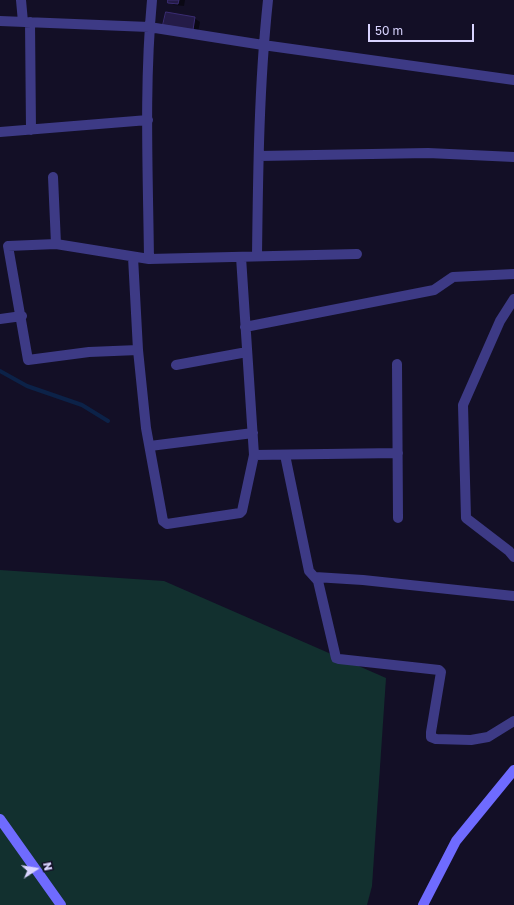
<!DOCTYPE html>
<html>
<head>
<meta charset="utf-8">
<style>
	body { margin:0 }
	#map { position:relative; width:514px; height:905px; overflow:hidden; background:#130f26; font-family:"Golos Text",sans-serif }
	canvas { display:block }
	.north { position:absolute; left:16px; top:849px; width:40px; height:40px; -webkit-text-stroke:3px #130f26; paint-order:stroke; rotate:78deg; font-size:11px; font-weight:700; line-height:16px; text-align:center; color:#d9d4ff }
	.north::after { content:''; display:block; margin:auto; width:14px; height:18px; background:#d9d4ff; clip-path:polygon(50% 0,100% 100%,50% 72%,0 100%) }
	.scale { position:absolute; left:368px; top:24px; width:106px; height:18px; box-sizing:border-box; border:2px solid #d9d4ff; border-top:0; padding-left:5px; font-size:12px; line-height:14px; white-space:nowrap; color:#d9d4ff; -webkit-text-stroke:3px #130f26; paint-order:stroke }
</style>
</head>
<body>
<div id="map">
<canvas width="514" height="905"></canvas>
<div class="north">N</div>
<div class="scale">50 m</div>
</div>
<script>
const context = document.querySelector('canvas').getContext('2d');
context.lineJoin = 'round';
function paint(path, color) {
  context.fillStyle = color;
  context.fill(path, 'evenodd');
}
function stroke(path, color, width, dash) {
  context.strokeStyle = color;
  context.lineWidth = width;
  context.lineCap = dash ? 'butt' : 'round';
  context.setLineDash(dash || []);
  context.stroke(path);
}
paint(new Path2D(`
	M0 570 164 581 386 678 372 886 367 905H0Z`), '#12302f');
paint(new Path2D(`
	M169 0H185L184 6 174 5 169 2Z
	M194 18 200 22 198 32 170 27Z`), '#0007');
stroke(new Path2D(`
	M0 371 27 386 82 405 108 421`), '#0c2248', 4);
const building = new Path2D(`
	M168 0H179L178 4 168 3Z
	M166 12 195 17 193 30 163 25Z`);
paint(building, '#241b47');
stroke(building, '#3b2d73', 1);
stroke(new Path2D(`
	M21 0 23 22
	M0 21 149 27 263 45 514 80
	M30 22 31 130
	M0 132 148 120
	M259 156 428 153 514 157
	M53 177 56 244
	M257 256C258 171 259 85 268 0
	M133 257 138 350 146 428 163 521 167 524 240 513 242 511 254 455 241 257
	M149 259C148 173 144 86 152 0
	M514 299 500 321 463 405 466 518 509 551 514 557
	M0 319 22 316
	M245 327 434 290 453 277 514 274
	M138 350 89 352 28 360 8 246 56 244 149 259 357 254
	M397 364 398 518
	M176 365 247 352
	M150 446 253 433
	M254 455 398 453
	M285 455 309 571 318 581 336 658 339 659 439 670 441 672 431 732V737L436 739 471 740 488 737 514 721
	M315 577 363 580 514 596`), '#3d3a85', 10);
stroke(new Path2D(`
	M0 819 61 905
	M423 905 456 841 514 770`), '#6f6bff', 10);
</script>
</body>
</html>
